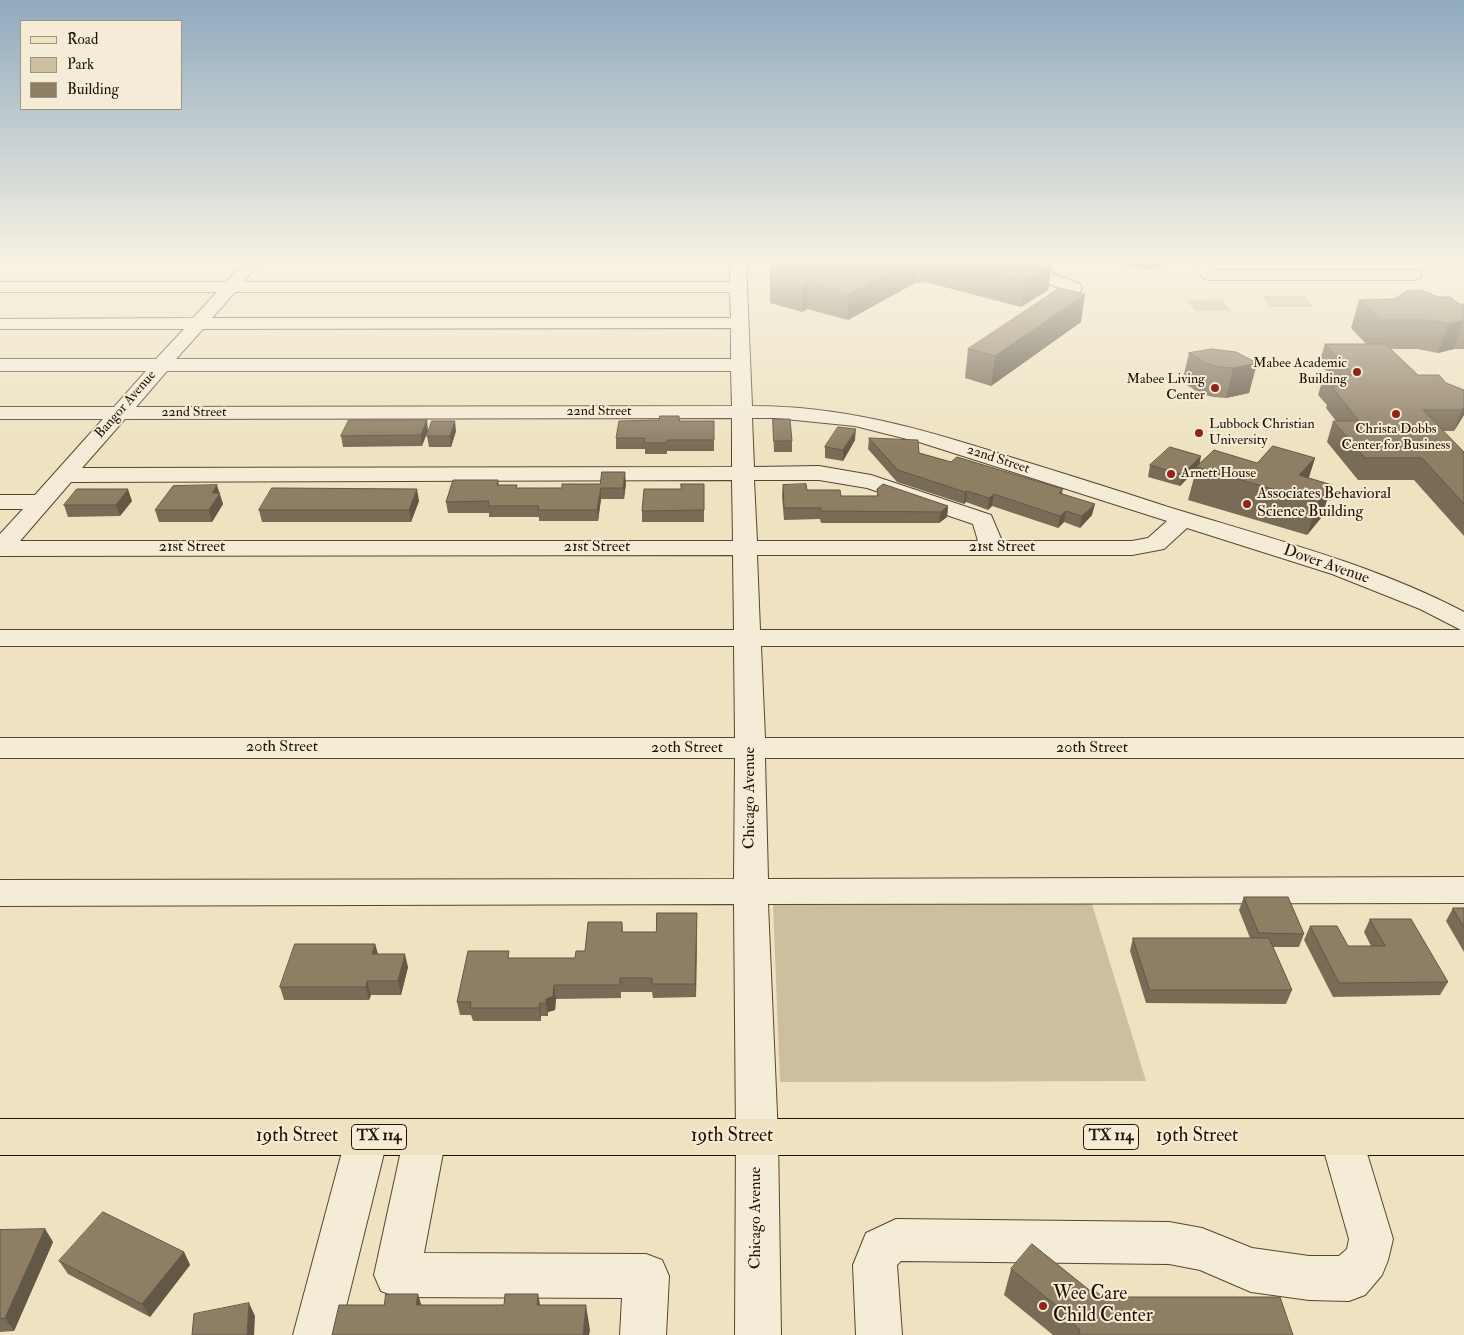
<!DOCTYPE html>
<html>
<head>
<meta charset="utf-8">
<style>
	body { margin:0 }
	#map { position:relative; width:1464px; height:1335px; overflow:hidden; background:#eee2c1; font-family:"IM FELL Double Pica",serif }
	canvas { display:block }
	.legend { position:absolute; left:20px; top:20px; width:162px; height:90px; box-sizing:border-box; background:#f4ecd7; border:1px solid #a19581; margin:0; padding:6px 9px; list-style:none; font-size:15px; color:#241200 }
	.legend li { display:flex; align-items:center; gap:10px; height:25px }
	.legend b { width:25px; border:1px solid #a19581 }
</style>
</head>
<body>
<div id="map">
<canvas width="1464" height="1335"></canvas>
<ul class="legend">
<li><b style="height:6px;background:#eee2c1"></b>Road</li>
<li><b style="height:14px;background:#ccbfa0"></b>Park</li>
<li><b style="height:14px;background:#8d7e64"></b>Building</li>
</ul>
</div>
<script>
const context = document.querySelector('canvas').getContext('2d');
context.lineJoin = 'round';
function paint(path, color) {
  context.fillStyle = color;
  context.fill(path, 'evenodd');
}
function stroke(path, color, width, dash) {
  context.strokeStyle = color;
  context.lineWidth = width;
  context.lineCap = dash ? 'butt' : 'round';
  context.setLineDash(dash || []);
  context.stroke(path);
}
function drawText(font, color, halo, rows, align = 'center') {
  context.font = font + ' "IM FELL Double Pica",serif';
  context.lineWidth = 4;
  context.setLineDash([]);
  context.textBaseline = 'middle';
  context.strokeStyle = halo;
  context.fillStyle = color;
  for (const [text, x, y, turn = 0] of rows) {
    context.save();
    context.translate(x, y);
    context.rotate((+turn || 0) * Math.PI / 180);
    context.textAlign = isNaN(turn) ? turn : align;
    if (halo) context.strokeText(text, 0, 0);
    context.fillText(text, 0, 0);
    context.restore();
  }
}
paint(new Path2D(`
	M1262 296H1304L1313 307H1271Z
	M1222 299 1231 311H1195L1186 300Z
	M1092 904 1146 1081 780 1082 773 905Z`), '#ccbfa0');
const minor = new Path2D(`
	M244 262H260L243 282H730V262H746L752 406C844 406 923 429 1010 457 1062 473 1114 489 1165 506 1265 537 1371 563 1464 612V646H761L765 738H1464V758H765L768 879 1464 877V903L768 904 778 1137 781 1335H735L736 1137 734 904 0 906V880L734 879 735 758H0V738H735L734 646H0V630H734L733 555 0 556V534L23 509H0V495H35L103 419H0V407H114L146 371H0V359H156L184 329H0V319L193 318 217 292H0V282H226ZM235 292H730L731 318H212ZM731 328V359H176L203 329ZM167 371H731L732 406 136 407ZM732 418V467L82 468 125 419ZM752 418H775L855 426 919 442 1167 521 1148 538 1132 541H1002L991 515 871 475 819 466 754 467ZM732 480 733 541H20L71 482ZM754 480H819L867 488 973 524 978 541H757ZM1187 528 1332 574 1420 609 1461 630H760L757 555H1132L1164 549Z
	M1004 262H1025L1080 284 1082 288 1080 292H1068L1006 265Z
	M1191 262H1207L1214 270H1414L1420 272 1422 275 1420 278 1414 280H1209L1203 278Z
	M367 1119 382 1124 388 1137 339 1335H293L346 1137 352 1124Z
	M425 1119 440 1124 446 1137 424 1253 646 1254 662 1260 669 1276 666 1335H620L622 1298 397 1297 381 1291 374 1275 404 1137 410 1124Z
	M1341 1119 1356 1124 1362 1137 1393 1239 1388 1260 1382 1275 1365 1295 1349 1301 1309 1300 1251 1292 1200 1270 1169 1264 901 1261 897 1265 902 1335H856L853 1265 866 1233 896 1219 1169 1222 1202 1228 1252 1248 1309 1256H1339L1347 1249 1349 1239 1320 1137 1326 1124Z`);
const major = new Path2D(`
	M0 1119H1464V1155H0Z`);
stroke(minor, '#564630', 2);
stroke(major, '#241200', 2);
paint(minor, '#f4ecd7');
paint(major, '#eee2c1');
paint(new Path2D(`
	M770 262H1041L1048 290 1021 307 925 282 915 283 848 320 807 309 802 312 770 303Z
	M1123 262H1164L1161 266 1154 269 1128 268Z
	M1411 262H1464V265H1434L1414 264Z
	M1438 297 1459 304H1464V349H1454L1438 353 1417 349H1391L1418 375 1446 383 1464 390V415L1454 431H1443L1464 452V536L1414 480H1358L1327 442 1333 421H1336L1326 408 1327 405 1318 395 1324 375H1330L1319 363 1325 344H1366L1351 328 1359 300Z
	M1081 322 991 386 965 378 968 349Z
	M1189 353 1257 363 1249 393 1226 398 1213 397 1201 394 1182 382Z
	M679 416 680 421H714V451H667V454H645V449H616V438Z
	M773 419 792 441V452H774L773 430Z
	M427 420 422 446 343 447 341 436Z
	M456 431 451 447H429L427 436Z
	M869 438 951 462 1063 489 1062 493 1092 515 1080 528 1064 522 1058 528 992 506 988 510 966 502 964 504 897 482 868 449Z
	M855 440 843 461 825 458V447Z
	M1315 458 1308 478 1332 485 1321 518 1307 535 1188 500 1196 470 1180 486 1148 477 1150 465 1257 463Z
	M498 480 499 485 517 488H562L626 483 624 499H601L598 521H539V517H489V513H448L446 502Z
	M783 485 807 490 841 496H877V489L948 506 947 517 939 523H821L820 519 784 520 782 496Z
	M219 493 223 504 212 522H159L155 510Z
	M704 496V522H642V511Z
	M132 501 120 516 68 517 64 505Z
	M419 501 411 522H262L259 510Z
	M1244 897 1304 934 1299 947H1273L1292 990 1286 1004 1146 1003 1130 951 1133 938H1250L1239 910Z
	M1453 908H1464V952L1446 921Z
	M1370 919 1448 982 1440 995 1333 997 1304 940 1310 926 1348 946H1371L1364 932Z
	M622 922 623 932H656L697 927 696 997 653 998 652 992H621V998L556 999 555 1010 548 1012V1016H541V1021H473L471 1015H460L457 1002 575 958Z
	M375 944 378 954 408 967 401 995H371L369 1000H284L280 987Z
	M45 1229 53 1242 14 1331 0 1332V1230Z
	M184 1252 190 1265 150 1317 68 1274 59 1261Z
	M1011 1269 1093 1293 1103 1297 1293 1335H1053L1004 1295Z`), '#796c56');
paint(new Path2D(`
	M909 262H917L915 283 848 320 849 294Z
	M1156 262H1164L1161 266 1154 269Z
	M1052 264 1048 290 1021 307 1025 280Z
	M808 282 807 309 802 312 803 285Z
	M1085 294 1081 322 991 386 995 356Z
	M1464 320 1454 349 1438 353 1448 324Z
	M1257 363 1249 393 1226 398 1233 368Z
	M1464 407V415L1454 431 1462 410Z
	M427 420 428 431 422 446 421 435Z
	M455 421 456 431 451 447 450 436Z
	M856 429 855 440 843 461V450Z
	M1201 456 1199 467H1196L1195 470 1180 486 1182 475Z
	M1315 458 1305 490 1299 475Z
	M625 472 626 483 624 499 623 488Z
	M217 485 223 504 212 522 209 510 212 493Z
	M1332 485 1321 518 1307 535 1318 502Z
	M601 488V499L598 521 597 510Z
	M128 489 132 501 120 516 116 505Z
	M417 489 419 501 411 522 409 510Z
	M967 491 966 502 964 504 965 492Z
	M994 494 992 506 988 510 989 498Z
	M1095 504 1092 515 1080 528 1082 516Z
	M948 506 947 517 939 523 941 512Z
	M1066 511 1064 522 1058 528 1060 516Z
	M697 913V927L696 997 695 984Z
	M375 944 379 958 372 954Z
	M405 954 408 967 401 995 398 981Z
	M367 981 371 995 369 1000 366 987Z
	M554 985 556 999 555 1010 548 1012V1016L546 1003V999Z
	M540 1003 541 1016V1021L539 1008Z
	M45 1229 53 1242 14 1331 5 1318Z
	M184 1252 190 1265 150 1317 142 1304Z
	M418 1294 426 1320 416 1305Z
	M538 1294 543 1320 537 1305Z
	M249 1303 255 1316 254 1335H247Z
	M586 1305 590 1330 589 1335H583Z`), '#635846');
const building = new Path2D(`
	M791 262H909L849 294 808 282 803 285 770 277 798 264Z
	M948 262H1041L1052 264 1025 280Z
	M1060 288 1085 294 995 356 968 349Z
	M1421 290 1438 297H1451L1459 304H1464V320L1448 324 1427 320H1381L1359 300 1395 299 1406 291Z
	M1325 344H1385L1418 375H1439L1446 383 1464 390V407L1462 410H1423L1464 452V504L1422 458H1365L1333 421H1359L1332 387H1335L1324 375H1354Z
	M1212 349 1236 352 1257 363 1233 368 1220 367 1208 364 1189 353Z
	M660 416H679V421H714V440H667V443H644L645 438H616L619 421 659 420Z
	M773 419H790L792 441H774Z
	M349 420H427L421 435 341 436Z
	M432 421H455L450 436H427Z
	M838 427 856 429 843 450 825 447Z
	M869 438 918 440 919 453 951 462 957 457 1063 489 1059 493 1095 504 1082 516 1066 511 1060 516 994 494 989 498 967 491 965 492 898 470Z
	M1273 446 1315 458 1299 475 1332 485 1318 502 1196 467 1214 450 1257 463Z
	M1170 447 1201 456 1182 475 1150 465Z
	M602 472H625L623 488H601L597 510H538L539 506H488L489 501 446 502 453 480H498L497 485H517L516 488H562V484H600Z
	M681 484H704V510L642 511 644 489H681Z
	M806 484 807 490H840L841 496H878L877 489 883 484 948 506 941 512 821 511V508H784L783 485Z
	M217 485 212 493H220L209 510H155L173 486Z
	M272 488 417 489 409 510H259Z
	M77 489H128L116 505H64Z
	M1244 897H1288L1304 934 1259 933Z
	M1453 908H1464V927Z
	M657 913H697L695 984H652V978H620V985H554L553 996 546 999V1003H540L539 1008H470L471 1002H457L468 951H509L508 958H575L576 951H585L588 922H622V932H656Z
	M1370 919H1411L1448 982 1339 983 1310 926H1337L1348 946H1385Z
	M1133 938H1269L1292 990H1150Z
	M295 944H375L372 954H405L398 981H367L366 987H280Z
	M103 1212 184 1252 142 1304 59 1261Z
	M45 1229 5 1318 0 1319V1230Z
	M1032 1244 1093 1293 1095 1291 1103 1297H1280L1293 1335H1080L1079 1329 1071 1322 1073 1319 1011 1269Z
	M386 1294H418L416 1305H504L505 1294H538L537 1305H586L583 1335H332L339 1305H384Z
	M249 1303 247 1335H192L194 1314Z`);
paint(building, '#8d7e64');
stroke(building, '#635846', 1);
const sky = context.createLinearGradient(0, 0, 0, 449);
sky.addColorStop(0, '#8faabe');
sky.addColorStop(0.58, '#f7f2e3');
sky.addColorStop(1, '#f7f2e300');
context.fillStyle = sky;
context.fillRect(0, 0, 1464, 449);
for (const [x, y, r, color] of [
	[1357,372,5,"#8f2418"],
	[1215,388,5,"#8f2418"],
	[1396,414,5,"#8f2418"],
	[1199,433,5,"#8f2418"],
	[1171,474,5,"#8f2418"],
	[1247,504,5,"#8f2418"],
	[1043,1306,5,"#8f2418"]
]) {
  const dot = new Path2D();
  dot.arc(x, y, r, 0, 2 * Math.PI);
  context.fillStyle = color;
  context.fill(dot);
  stroke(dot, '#f4ecd7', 2);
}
drawText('14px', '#241200', '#f4ecd7', [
	["Mabee Academic",1347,364],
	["Building",1347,380],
	["Mabee Living",1205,380],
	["Center",1205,396],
	["Lubbock Christian",1209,425,"left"],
	["University",1209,441,"left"],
	["Christa Dobbs",1396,430,"center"],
	["Center for Business",1396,446,"center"],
	["Arnett House",1181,474,"left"]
], 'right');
drawText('14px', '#241200', '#f4ecd7', [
	["Bangor Avenue",126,405,-49],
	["22nd Street",599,412],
	["22nd Street",194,413],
	["22nd Street",998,460,18]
]);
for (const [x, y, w] of [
	[379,1137,55],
	[1111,1137,55]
]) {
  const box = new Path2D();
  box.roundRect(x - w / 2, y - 12.5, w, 25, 4);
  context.fillStyle = '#f4ecd7';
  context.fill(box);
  stroke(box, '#241200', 1);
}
drawText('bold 15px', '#241200', null, [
	["TX 114",379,1137],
	["TX 114",1111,1137]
]);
drawText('16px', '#241200', '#f4ecd7', [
	["Associates Behavioral",1257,495],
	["Science Building",1257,513]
], 'left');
drawText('16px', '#241200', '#f4ecd7', [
	["21st Street",192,548],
	["21st Street",597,548],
	["21st Street",1002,548],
	["Dover Avenue",1326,565,19],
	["20th Street",282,748],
	["20th Street",687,749],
	["20th Street",1092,749],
	["Chicago Avenue",751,798,-90],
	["Chicago Avenue",757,1218,-90]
]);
drawText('19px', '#241200', '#f4ecd7', [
	["19th Street",297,1137],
	["19th Street",732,1137],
	["19th Street",1197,1137]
]);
drawText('19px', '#241200', '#f4ecd7', [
	["Wee Care",1053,1295],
	["Child Center",1053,1317]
], 'left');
</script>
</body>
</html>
